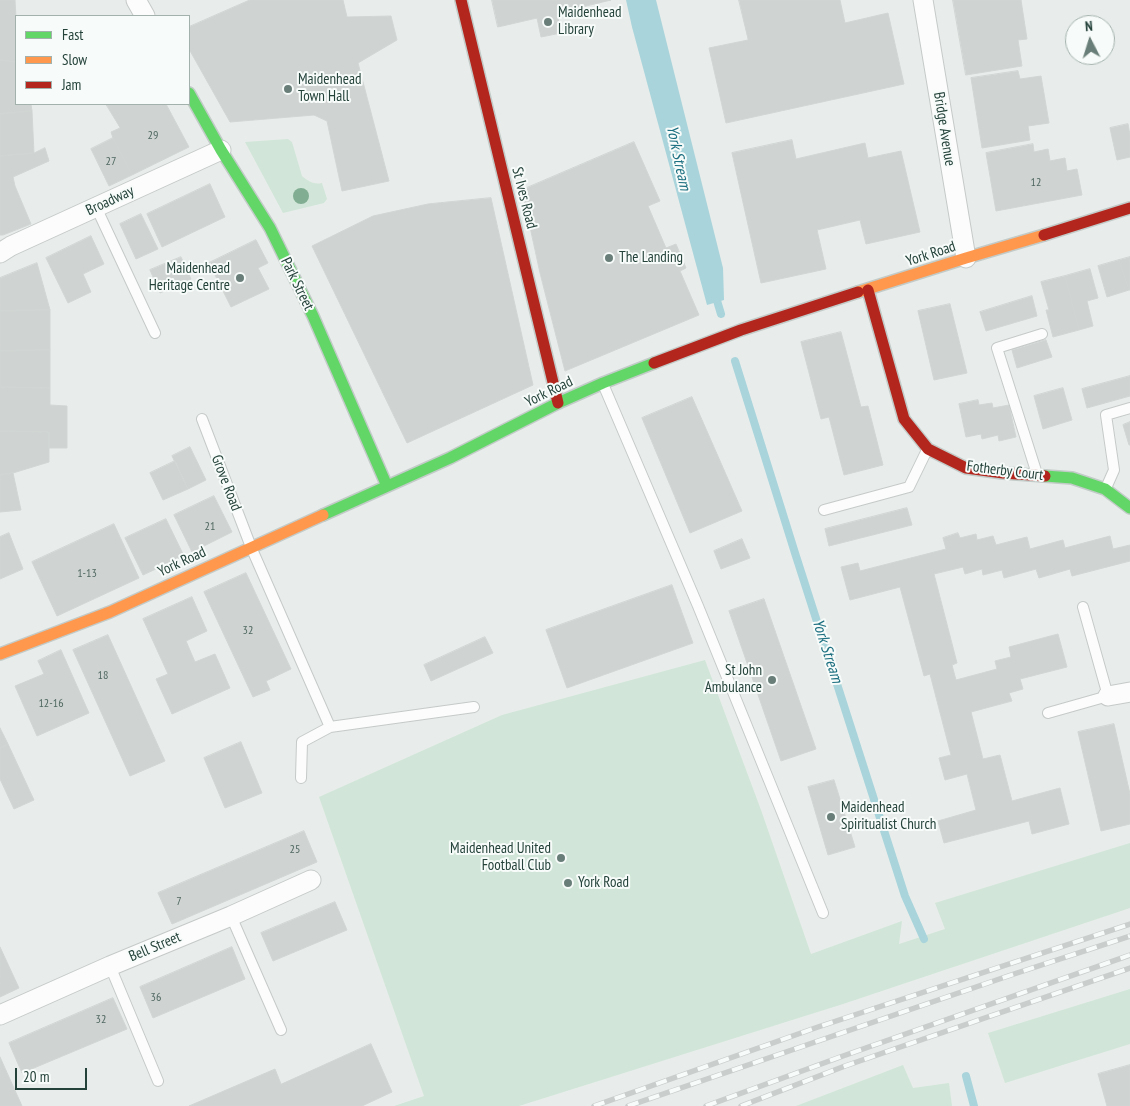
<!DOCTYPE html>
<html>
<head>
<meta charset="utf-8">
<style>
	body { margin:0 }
	#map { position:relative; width:1130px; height:1106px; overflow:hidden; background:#e8edeb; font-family:"PT Sans Narrow",sans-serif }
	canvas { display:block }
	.legend { position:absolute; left:15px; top:15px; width:175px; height:90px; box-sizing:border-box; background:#f7fbf9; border:1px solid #a3b1ad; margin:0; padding:6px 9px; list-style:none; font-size:15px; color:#24423a }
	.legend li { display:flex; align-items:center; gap:10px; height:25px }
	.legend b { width:25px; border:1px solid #a3b1ad }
	.north { position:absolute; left:1065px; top:15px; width:50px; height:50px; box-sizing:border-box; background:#f7fbf9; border:1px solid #a3b1ad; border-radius:50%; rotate:355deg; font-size:14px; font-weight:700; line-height:20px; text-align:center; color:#24423a }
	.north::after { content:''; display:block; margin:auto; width:18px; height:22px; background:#697e78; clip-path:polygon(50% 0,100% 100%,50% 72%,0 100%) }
	.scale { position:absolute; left:15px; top:1068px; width:72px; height:22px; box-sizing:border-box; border:2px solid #24423a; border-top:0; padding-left:6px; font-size:15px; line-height:18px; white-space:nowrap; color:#24423a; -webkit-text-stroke:4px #f7fbf9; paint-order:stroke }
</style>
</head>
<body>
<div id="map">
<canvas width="1130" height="1106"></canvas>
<ul class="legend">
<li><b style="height:6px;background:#63d668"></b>Fast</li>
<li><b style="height:6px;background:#ff974d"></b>Slow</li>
<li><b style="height:6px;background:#b3261e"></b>Jam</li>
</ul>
<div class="north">N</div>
<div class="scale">20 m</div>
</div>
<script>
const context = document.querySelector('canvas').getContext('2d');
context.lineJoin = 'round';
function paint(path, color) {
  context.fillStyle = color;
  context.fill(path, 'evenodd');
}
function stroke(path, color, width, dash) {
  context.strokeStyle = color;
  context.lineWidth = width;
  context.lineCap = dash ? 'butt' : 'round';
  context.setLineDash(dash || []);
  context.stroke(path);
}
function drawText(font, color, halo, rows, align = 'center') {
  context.font = font + ' "PT Sans Narrow",sans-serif';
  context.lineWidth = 4;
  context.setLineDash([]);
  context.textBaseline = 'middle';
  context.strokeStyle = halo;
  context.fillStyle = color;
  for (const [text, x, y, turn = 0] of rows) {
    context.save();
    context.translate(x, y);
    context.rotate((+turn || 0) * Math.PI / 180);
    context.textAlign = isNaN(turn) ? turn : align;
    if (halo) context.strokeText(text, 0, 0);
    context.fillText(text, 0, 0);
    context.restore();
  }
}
paint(new Path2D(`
	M288 139 292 142 302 176C308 181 314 185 322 183L327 199 324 203 283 213 245 142Z
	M705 660 761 810 811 954 902 921 899 944 945 929 935 903 1130 843V908L843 1004 519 1106H394L424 1096 319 797 502 715Z
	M1130 989V1044L1005 1083 988 1033Z
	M903 1065 913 1088 949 1083 952 1106H796Z`), '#d1e6d8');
paint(new Path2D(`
	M626 0H656L723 268 724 300 707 305 632 27Z`), '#a9d4db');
stroke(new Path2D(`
	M715 294 721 314
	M735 361 795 553 905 896 924 939
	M966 1076 974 1106`), '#a9d4db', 8);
const building = new Path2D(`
	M0 0H15L16 18V62L0 60Z
	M250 0H343L347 17 391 16 397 40 358 63 389 181 342 191 327 121 314 115 230 122 189 49V27Z
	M492 0H611L557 13 561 33 541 37 537 18 498 27Z
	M739 0H840L845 23 888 13 904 84 726 123 709 48 748 40Z
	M953 0H1021L1027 39 1018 40 1022 66 966 75Z
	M0 60 16 62V104H31L32 111 0 114Z
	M1018 71 1020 79 1041 76 1049 123 1028 126 1030 140 982 148 971 78Z
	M106 104H166L189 147 132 175 113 138 111 132 120 128Z
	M32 111 34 153 0 156V114Z
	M1128 124 1130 135V157L1117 160 1110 128Z
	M113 138 132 175 109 186 91 149Z
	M792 140 796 159 865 143 868 158 901 151 920 232 866 244 860 220 817 230 826 269 761 283 732 153Z
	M634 142 660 201 648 206 666 248 676 244 686 268 680 271 699 315 565 371 540 273 522 190Z
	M1033 144 1034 152 1048 149 1050 161 1065 158 1067 171 1077 169 1082 195 996 211 986 153Z
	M45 148 49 161 13 177 15 186 31 224 3 235H0V156L34 153Z
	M210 184 225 217 162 247 147 214Z
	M491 198 533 385 407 443 312 246 373 216 428 204Z
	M141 214 158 249 136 259 120 224Z
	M91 236 104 264 83 274 91 292 68 303 46 258Z
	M256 240 268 263 258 268 269 289 231 307 209 263Z
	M181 257 191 279 160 293 150 270Z
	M1130 257V290H1129L1119 260Z
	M1119 260 1129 290 1107 297 1098 266Z
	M37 263 50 310 0 311V278Z
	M1090 269 1098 298 1087 301 1093 326 1079 330 1065 276Z
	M1065 276 1079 330 1053 337 1046 310H1049L1041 282Z
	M1032 296 1037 316 986 331 980 312Z
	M950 304 967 373 934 380 918 311Z
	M50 310V350L0 351V311Z
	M841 332 861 407 868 406 883 465 844 475 829 417 821 419 801 342Z
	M1046 340 1052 357 1017 368 1012 350Z
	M50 350V388L0 387V351Z
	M1130 376V396L1087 408 1082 389Z
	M0 387 50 388V405L67 406V448H49V432L0 431Z
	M1063 388 1072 420 1043 429 1034 396Z
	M692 397 742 511 690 533 642 418Z
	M978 400 979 405 992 403 993 408 1009 405 1016 437 999 441 998 435 982 439 981 434 966 437 959 404Z
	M1130 422V445H1129L1123 425Z
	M0 431 49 432V462L13 473 0 475Z
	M190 447 206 480 188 489 172 456Z
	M175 461 188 489 163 500 150 473Z
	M13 473 21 510 0 512V475Z
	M214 496 232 532 192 552 174 515Z
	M907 508 912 525 829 546 825 529Z
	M166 519 184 556 143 575 125 538Z
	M114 524 139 578 57 616 32 562Z
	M9 533 23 569 0 579V537Z
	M958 533 960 538 976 534 977 540 993 536 996 545 1027 537 1030 549 1063 540 1065 548 1110 536 1113 549 1130 545V561L1072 576 1070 569 1039 578 1036 569 1004 578 1002 570 983 575 982 569 965 574 963 567 934 574 957 663 952 665 956 680 997 669 995 661 1011 657 1009 647 1058 634 1067 667 1020 679 1023 689 1009 693 1012 701 971 712 983 759 1000 755 1012 801 1060 788 1069 824 1032 834 1029 821 944 843 938 821 976 810 967 774 945 780 939 758 951 755 930 674 924 676 900 587 850 600 841 567 858 563 860 571 946 549 943 538Z
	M742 539 750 558 721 569 714 551Z
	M246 573 291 669 266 681 270 690 253 697 204 592Z
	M672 585 693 643 567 688 546 630Z
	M192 597 207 631 186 641 195 662 215 654 230 688 172 714 156 679 168 674 143 619Z
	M764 599 816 749 781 761 729 611Z
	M108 635 165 761 130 776 73 650Z
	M485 637 493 653 431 681 424 665Z
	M61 650 89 713 37 736 15 686 44 674 38 661Z
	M1114 724 1130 794V824L1101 831 1078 732Z
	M0 728 8 744 0 748Z
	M241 742 262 793 225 808 204 758Z
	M8 744 34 800 14 809 0 779V748Z
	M834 780 855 847 828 855 808 787Z
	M304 831 317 862 172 924 158 893Z
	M335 902 347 930 273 961 261 933Z
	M0 947 19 988 0 997Z
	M232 947 245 979 153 1018 140 987Z
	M113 998 127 1029 22 1073 9 1043Z
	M371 1044 392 1092 362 1106H189L275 1069 281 1084Z
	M0 1057 22 1106H0Z
	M1130 1065V1106H1107L1098 1074Z`);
paint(building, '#cfd4d2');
stroke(building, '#d1d6d4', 1);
const lane = new Path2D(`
	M96 207 155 333
	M603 384 698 606 823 913
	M202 419 251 547 330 727
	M1037 474 997 348 1042 334
	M1106 488 1114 470 1106 415 1130 408
	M824 510 909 487 927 450
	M1048 713 1108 696 1083 607
	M301 778 302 742 330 727 474 707
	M231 916 281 1030
	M110 966 158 1081`);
const street = new Path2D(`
	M136 0 145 16
	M923 0 966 258
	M0 253 11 246 221 150
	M1108 696 1130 692
	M0 1015 110 966 231 916 311 880`);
const fast = new Path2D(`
	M189 93 221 150 270 228 313 316 387 486
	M1045 476 1072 478 1105 489 1130 508
	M323 515 450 458 558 403 603 383 654 363`);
const slow = new Path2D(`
	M858 292 966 258 1044 235
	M0 654 110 612 323 515`);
const jam = new Path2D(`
	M461 0 558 403
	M1044 235 1130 208
	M868 290 904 419 928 449 966 468 1003 473 1045 476
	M654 363 741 330 858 292`);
stroke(lane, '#c5cac8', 12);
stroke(street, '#c5cac8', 21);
stroke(fast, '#c3cbc8', 14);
stroke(slow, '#c3cbc8', 14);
stroke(jam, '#c3cbc8', 14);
stroke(lane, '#fcfcfc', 10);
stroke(street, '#fcfcfc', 19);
stroke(fast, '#63d668', 11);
stroke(slow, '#ff974d', 11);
stroke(jam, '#b3261e', 11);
const rail = new Path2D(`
	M594 1106 818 1027 1130 924
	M628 1106 1014 974 1130 936
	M706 1106 843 1056 1130 955
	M741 1106 845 1066 1130 968`);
stroke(rail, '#c9cdcc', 5.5);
stroke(rail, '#f7fbf9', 4, [11]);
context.fillStyle = '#81ae93';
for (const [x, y] of [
	[301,196]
]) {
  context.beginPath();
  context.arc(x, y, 8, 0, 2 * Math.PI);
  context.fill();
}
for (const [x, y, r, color] of [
	[548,22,5,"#697e78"],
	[288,89,5,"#697e78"],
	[609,258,5,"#697e78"],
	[240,278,5,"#697e78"],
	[772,680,5,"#697e78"],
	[831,817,5,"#697e78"],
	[561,858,5,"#697e78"],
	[568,883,5,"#697e78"]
]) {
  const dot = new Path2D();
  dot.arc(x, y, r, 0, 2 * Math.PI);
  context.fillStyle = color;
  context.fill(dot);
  stroke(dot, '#f7fbf9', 2);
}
drawText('12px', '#506761', null, [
	["29",153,136],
	["27",111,162],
	["12",1036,183],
	["21",210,527],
	["1-13",87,574],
	["32",248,631],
	["18",103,676],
	["12-16",51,704],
	["25",295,850],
	["7",179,902],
	["36",156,998],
	["32",101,1020]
]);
drawText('15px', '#24423a', '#f7fbf9', [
	["Maidenhead",558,13],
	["Library",558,30],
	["Maidenhead",298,80],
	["Town Hall",298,97],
	["The Landing",619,258],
	["Maidenhead",230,269,"right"],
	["Heritage Centre",230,286,"right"],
	["St John",762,671,"right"],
	["Ambulance",762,688,"right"],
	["Maidenhead",841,808],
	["Spiritualist Church",841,825],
	["Maidenhead United",551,849,"right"],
	["Football Club",551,866,"right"],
	["York Road",578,883]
], 'left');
drawText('15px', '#24423a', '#f7fbf9', [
	["Bridge Avenue",944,129,81],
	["St Ives Road",524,198,76],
	["Broadway",110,201,-25],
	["York Road",931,254,-18],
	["Park Street",297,284,64],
	["York Road",549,392,-26],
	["Fotherby Court",1005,471,7],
	["Grove Road",226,483,69],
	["York Road",182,562,-25],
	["Bell Street",155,947,-23]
]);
drawText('italic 16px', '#1c6f80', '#f7fbf9', [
	["York Stream",678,158,78],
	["York Stream",827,651,72]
]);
</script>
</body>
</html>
